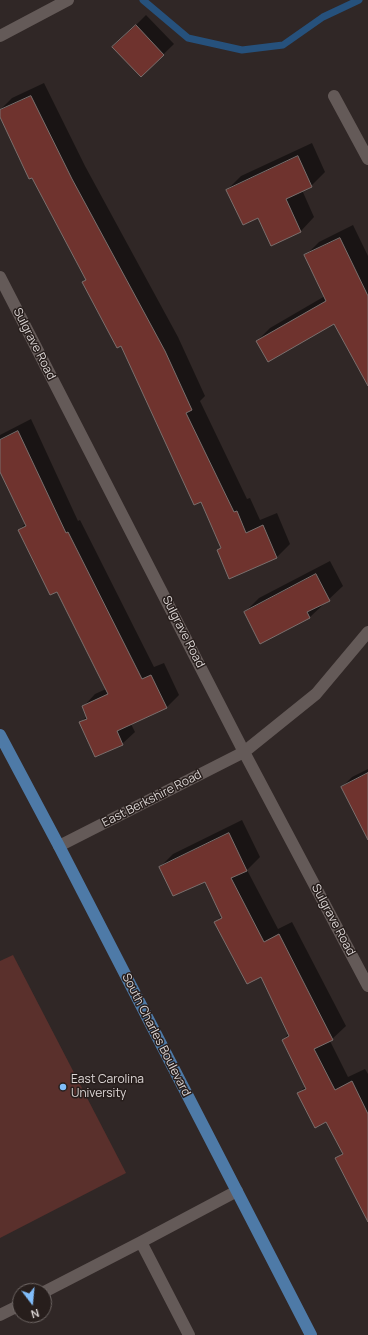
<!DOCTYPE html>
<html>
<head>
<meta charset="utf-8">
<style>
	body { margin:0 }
	#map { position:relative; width:368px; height:1335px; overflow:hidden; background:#302726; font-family:Manrope,sans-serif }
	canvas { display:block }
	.north { position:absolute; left:12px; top:1283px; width:40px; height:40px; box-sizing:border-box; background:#271e1c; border:1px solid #706866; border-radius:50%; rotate:164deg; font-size:11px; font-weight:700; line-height:16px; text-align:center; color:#ddd7d6 }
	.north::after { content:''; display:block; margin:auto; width:14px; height:18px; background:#81bdfa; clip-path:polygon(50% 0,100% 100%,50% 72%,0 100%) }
</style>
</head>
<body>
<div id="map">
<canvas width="368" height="1335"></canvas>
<div class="north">N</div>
</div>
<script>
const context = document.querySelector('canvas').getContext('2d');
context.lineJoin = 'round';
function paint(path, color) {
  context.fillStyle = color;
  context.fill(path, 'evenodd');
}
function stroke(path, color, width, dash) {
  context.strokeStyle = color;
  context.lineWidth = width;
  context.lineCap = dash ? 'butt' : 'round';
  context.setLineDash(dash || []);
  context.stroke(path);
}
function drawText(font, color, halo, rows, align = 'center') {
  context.font = font + ' Manrope,sans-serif';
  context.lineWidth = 3;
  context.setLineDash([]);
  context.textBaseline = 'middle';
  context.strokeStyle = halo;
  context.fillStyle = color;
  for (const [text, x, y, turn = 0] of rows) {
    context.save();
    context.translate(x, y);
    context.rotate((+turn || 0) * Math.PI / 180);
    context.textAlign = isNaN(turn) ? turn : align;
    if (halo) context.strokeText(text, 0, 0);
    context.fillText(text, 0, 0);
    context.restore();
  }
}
paint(new Path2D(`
	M13 955 126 1173 0 1238V961Z`), '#5a302c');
paint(new Path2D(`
	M146 15 174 44 141 76 124 37Z
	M44 83 85 166 178 337 205 396 200 401 247 499 250 498 260 520 277 513 290 544 277 557 230 578 218 550 221 547 202 501 0 115V110L12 98Z
	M312 143 325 172 311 186 302 190 314 217 301 231 258 217 227 190 241 176Z
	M353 225 368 256V384L335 323 257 341 270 328 325 296 306 255 319 242Z
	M31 419 78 521 80 520 154 667 164 663 179 695 166 708 131 724 135 732 122 744 80 723 87 716 83 707 95 694 106 689 57 591 19 530 26 523 0 469V435Z
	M330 561 343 586 310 617 261 643 245 612 259 598Z
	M368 769V838L342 787 352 777Z
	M242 820 260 857 247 870 278 929 292 922 346 1026 330 1041 348 1077 365 1069 368 1074V1219L336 1159 343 1152 327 1121 298 1094 306 1086 283 1040 289 1033 261 976 215 922 222 916 205 880 160 867 173 854Z`), '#0007');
stroke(new Path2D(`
	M143 0 188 38 242 50 283 45 323 17 359 0`), '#26517c', 7);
const building = new Path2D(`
	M136 25 164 55 141 77 112 47Z
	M31 96 72 179 165 351 192 410 186 413 234 512 237 511 246 533 263 525 277 558 229 579 217 550 221 548 201 502 194 505 121 346 117 348 82 282 86 280 32 178 29 179 0 117V110Z
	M298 156 312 187 286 199 301 232 271 246 258 218 243 225 226 190Z
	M340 238 368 296V386L334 324 268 362 256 341 326 301 304 255Z
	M18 431 66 533 68 532 142 679 151 675 167 708 117 731 123 745 95 757 79 722 87 719 82 706 108 694 57 592 50 595 18 530 26 526 0 472V440Z
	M316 574 330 601 307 612 310 618 260 644 244 612Z
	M368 773V840L341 787Z
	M229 833 247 871 231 878 264 942 279 934 333 1040 314 1049 335 1090 352 1081 368 1114V1222L335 1158 343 1154 326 1122 315 1128 297 1093 306 1089 282 1040 289 1036 261 977 247 984 214 922 222 918 205 882 173 896 159 867Z`);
paint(building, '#6f332e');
stroke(building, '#7a6f6d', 1);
stroke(new Path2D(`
	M44 1292 141 1242
	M0 1315 20 1305
	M189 1335 141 1242 237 1191`), '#645a58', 12);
stroke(new Path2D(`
	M0 36 68 0
	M334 96 368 159
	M0 277 244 752 368 986
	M59 846 244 752 316 694 368 632`), '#645a58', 12);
stroke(new Path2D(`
	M0 735 59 846 311 1335`), '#4e7aa7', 12);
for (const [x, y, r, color] of [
	[63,1087,4,"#81bdfa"]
]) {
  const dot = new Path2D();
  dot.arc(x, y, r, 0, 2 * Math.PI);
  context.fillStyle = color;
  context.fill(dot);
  stroke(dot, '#271e1c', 1.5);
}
drawText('12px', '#ddd7d6', '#271e1c', [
	["Sulgrave Road",34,344,63],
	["Sulgrave Road",183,632,63],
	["East Berkshire Road",152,799,-27],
	["Sulgrave Road",333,920,62],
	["South Charles Boulevard",156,1035,63]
]);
drawText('12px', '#ddd7d6', '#271e1c', [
	["East Carolina",71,1080],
	["University",71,1094]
], 'left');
</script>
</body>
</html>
